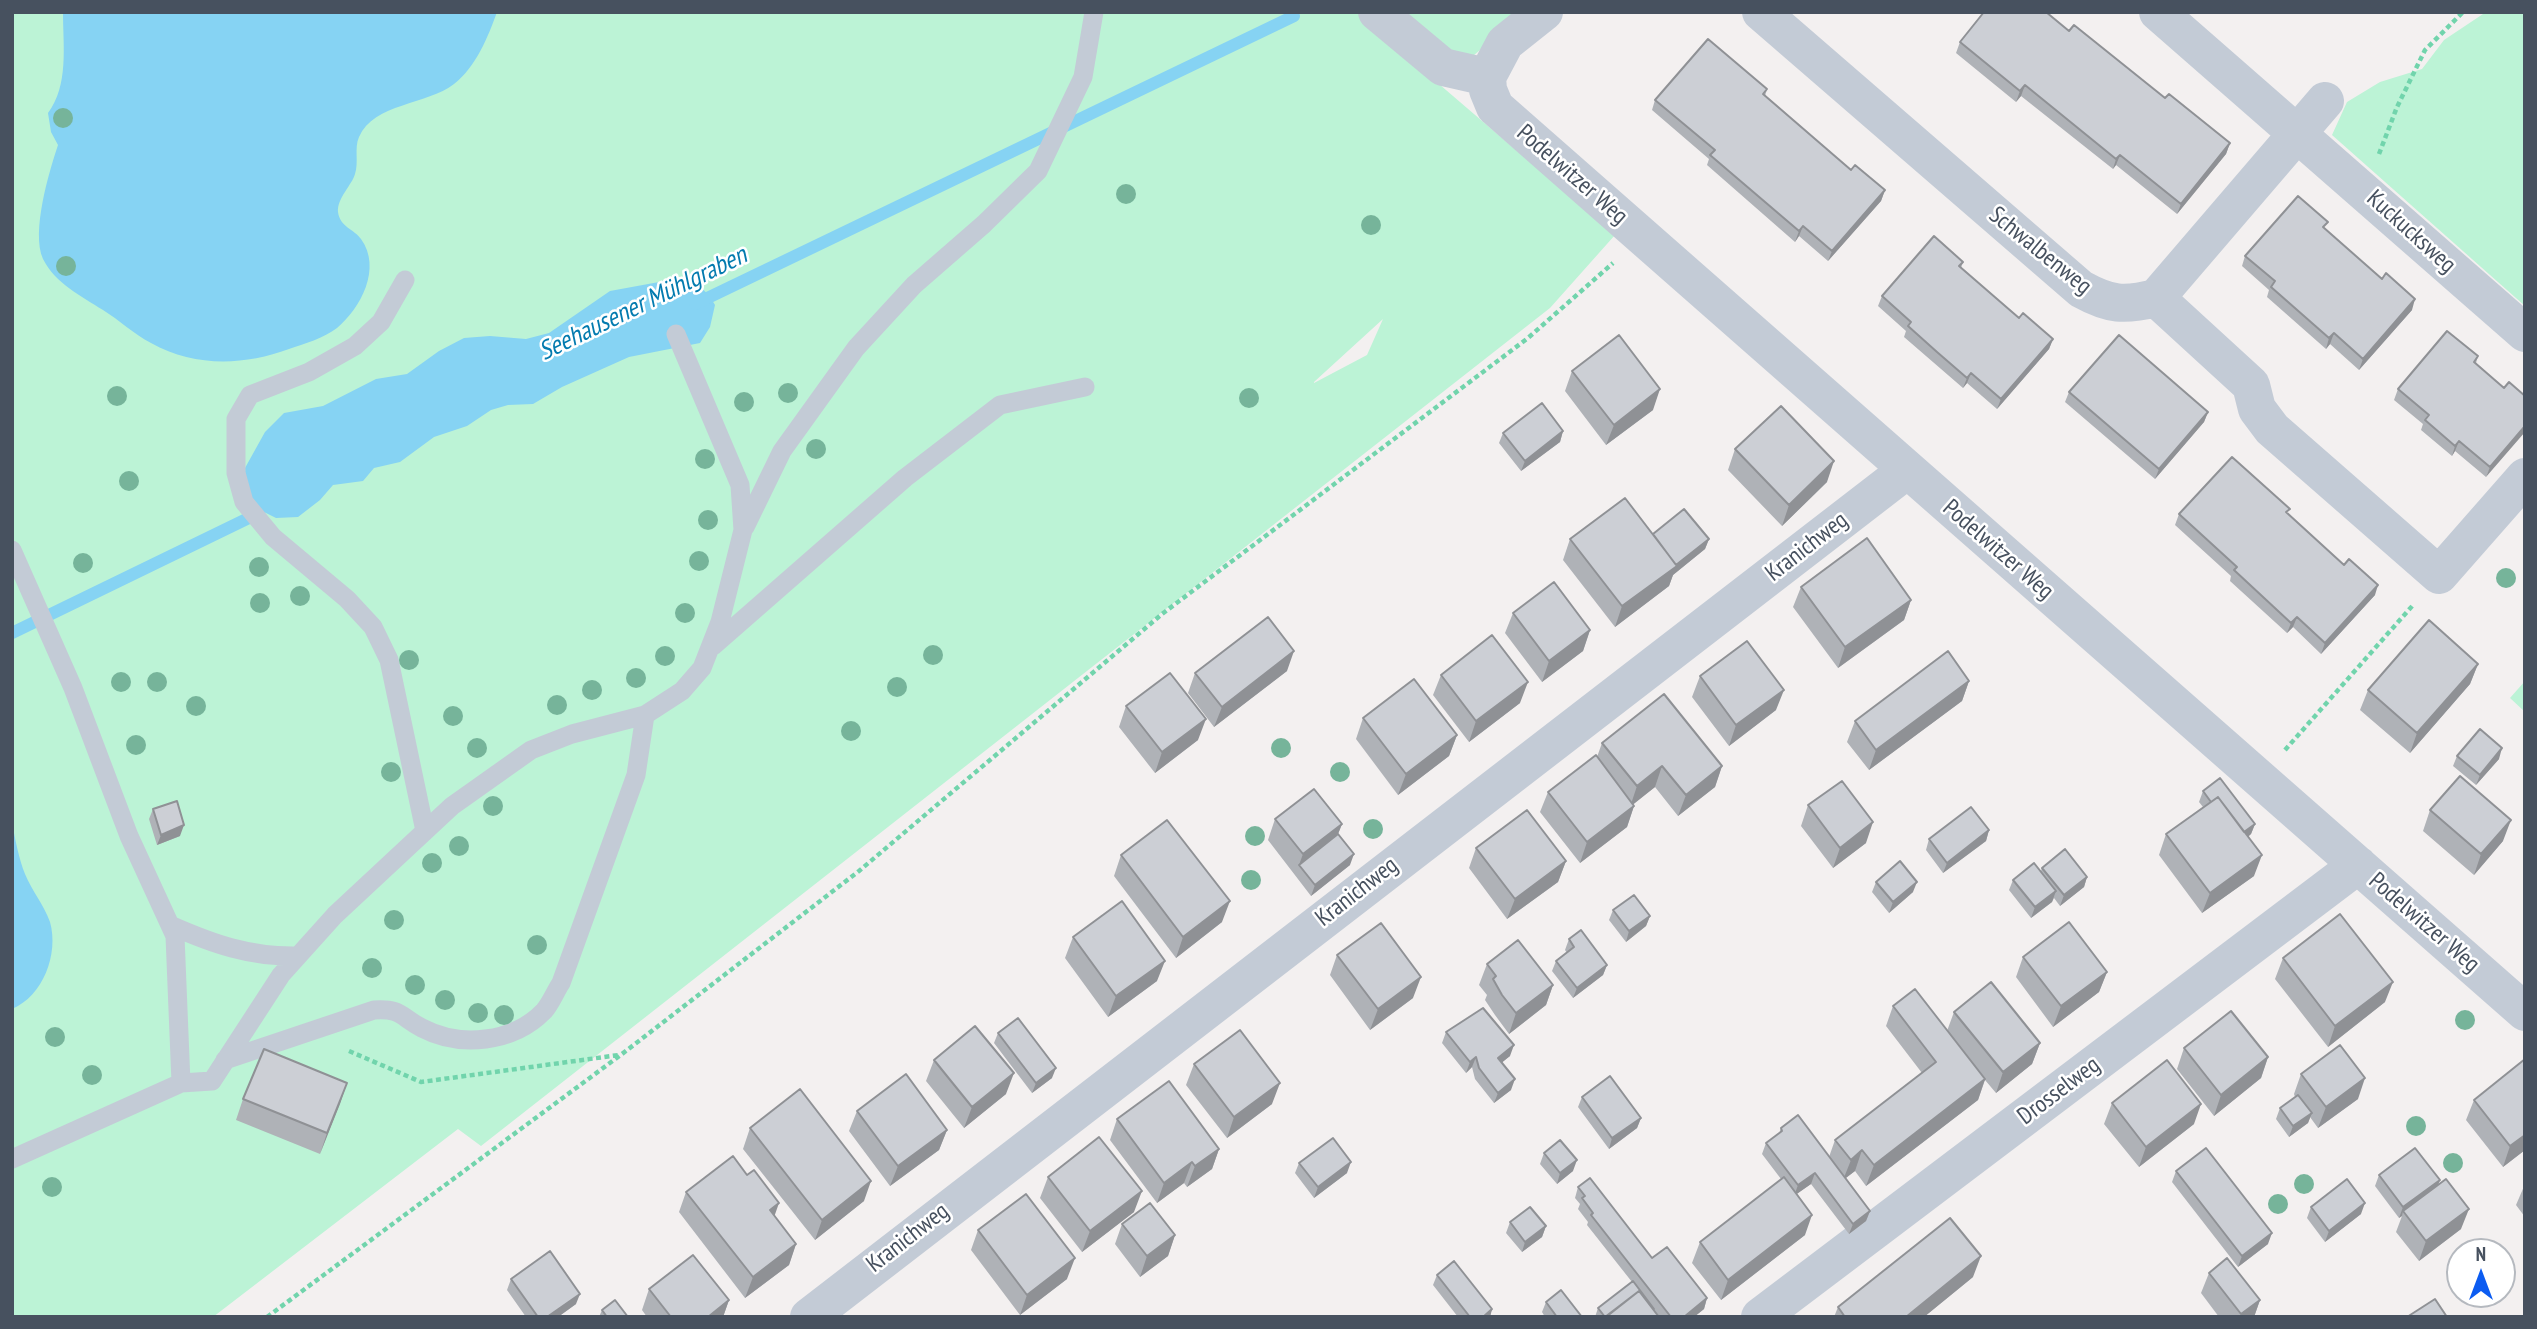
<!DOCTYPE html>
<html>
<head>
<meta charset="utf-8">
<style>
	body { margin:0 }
	#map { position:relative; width:2537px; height:1329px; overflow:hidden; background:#f3f0f0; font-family:"PT Sans Narrow",sans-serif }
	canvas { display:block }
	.frame { position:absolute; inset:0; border:14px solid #47515f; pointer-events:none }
	.north { position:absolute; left:2446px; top:1238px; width:70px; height:70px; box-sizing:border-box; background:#fff; border:2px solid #b5b9bf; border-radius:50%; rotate:0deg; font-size:19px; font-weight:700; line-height:28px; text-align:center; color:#47515f }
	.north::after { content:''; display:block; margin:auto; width:24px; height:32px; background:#0c5cf1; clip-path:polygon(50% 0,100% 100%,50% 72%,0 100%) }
</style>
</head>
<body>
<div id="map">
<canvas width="2537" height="1329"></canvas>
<div class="frame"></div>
<div class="north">N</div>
</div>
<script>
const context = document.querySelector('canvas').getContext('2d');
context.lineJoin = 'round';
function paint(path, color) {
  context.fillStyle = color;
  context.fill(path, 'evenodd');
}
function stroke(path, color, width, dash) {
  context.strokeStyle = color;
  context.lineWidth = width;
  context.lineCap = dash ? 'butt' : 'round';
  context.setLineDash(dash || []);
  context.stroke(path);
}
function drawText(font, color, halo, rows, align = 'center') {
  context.font = font + ' "PT Sans Narrow",sans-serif';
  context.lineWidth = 5;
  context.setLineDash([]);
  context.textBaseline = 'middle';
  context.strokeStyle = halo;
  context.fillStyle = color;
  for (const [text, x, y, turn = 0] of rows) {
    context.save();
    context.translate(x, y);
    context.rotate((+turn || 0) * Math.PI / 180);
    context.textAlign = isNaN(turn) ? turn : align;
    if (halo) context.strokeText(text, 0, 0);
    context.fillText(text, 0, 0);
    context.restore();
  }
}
paint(new Path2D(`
	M12 12H1526L1439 84 1615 235 1550 308 481 1146 458 1129 213 1317H12ZM1383 319 1367 355 1314 383V382Z
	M2486 12H2525V306L2332 135 2347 102 2380 82 2422 69 2444 40Z
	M2525 681V712L2510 698Z`), '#bcf3d6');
paint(new Path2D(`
	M63 12H497C488 37 476 67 454 84 427 105 374 103 359 137 354 148 359 162 355 174 352 185 337 198 338 212 340 227 354 229 361 239 382 268 361 308 337 328 324 338 304 344 289 349 243 366 194 367 151 343 134 334 119 320 103 310 81 296 55 283 43 259 31 232 49 172 58 145L51 132 48 113C69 85 63 46 63 12Z
	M670 280C693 282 703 284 715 305L710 327 700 343 629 357 562 387 533 404 508 405 491 410 467 426 434 437 400 462 374 468 363 481 333 485 320 500 298 517 276 518 256 508 246 495 245 468 265 432 284 413 323 406 376 379 407 374 439 351 464 338 490 336 526 339 549 333 610 291Z
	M12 822C15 839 19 859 25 874 32 891 44 905 50 922 59 954 43 996 12 1009Z`), '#86d3f3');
stroke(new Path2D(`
	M695 304 1294 16
	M12 633 259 513`), '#86d3f3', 12);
stroke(new Path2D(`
	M2379 154 2397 107 2425 50 2463 12
	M2285 750 2414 604
	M349 1051 421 1082 619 1055
	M267 1317 622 1054 859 871 1162 614 1528 338 1613 263`), '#71d4ac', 4.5, [5, 3.5]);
stroke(new Path2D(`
	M405 280 381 322 355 346 309 372 250 395 236 419V473L244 502 273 537 347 599 373 627 389 660 425 831
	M745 527 782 451 856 348 914 285 984 224 1038 171 1083 77 1094 12
	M12 550 73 688 129 836 175 936 181 1083
	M713 646 905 478 1000 405 1085 387
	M170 925C213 944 250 957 297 956
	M225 1060 374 1010C401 1008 401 1017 422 1028 460 1048 513 1043 544 1011 551 1003 555 992 561 983L636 775 645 715
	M12 1159 181 1083 212 1081 281 975 335 915 452 806 531 750 572 734 645 715 682 691 702 668 720 622 743 530 740 485 676 334`), '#c3cbd6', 19);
stroke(new Path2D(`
	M1377 12 1443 67 1487 77 1488 90 1495 107 2525 1012
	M1761 12 2081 289C2110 305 2124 306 2156 298L2251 385 2257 409 2272 429 2439 575 2525 477
	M2158 12 2525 333
	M1487 77 1505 43 1544 12
	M2156 298 2325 101
	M809 1317 1907 470
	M1760 1317 2358 865`), '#c3cbd6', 38);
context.fillStyle = '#76b49a';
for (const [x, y] of [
	[63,118],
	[1126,194],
	[1371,225],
	[66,266],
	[788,393],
	[117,396],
	[1249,398],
	[744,402],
	[816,449],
	[705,459],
	[129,481],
	[708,520],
	[699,561],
	[83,563],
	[259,567],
	[2506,578],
	[300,596],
	[260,603],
	[685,613],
	[933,655],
	[665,656],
	[409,660],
	[636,678],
	[121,682],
	[157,682],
	[897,687],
	[592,690],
	[557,705],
	[196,706],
	[453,716],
	[851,731],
	[136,745],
	[477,748],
	[1281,748],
	[391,772],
	[1340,772],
	[493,806],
	[1373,829],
	[1255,836],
	[459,846],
	[432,863],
	[1251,880],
	[394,920],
	[537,945],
	[372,968],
	[415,985],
	[445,1000],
	[478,1013],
	[504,1015],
	[2465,1020],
	[55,1037],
	[92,1075],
	[2416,1126],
	[2453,1163],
	[2304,1184],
	[52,1187],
	[2278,1204]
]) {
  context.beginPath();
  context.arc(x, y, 10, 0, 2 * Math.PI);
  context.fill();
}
paint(new Path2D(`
	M2069 31 2230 143 2226 154 2177 214 2116 165 2113 169 2021 96 2016 102 1956 53 1960 42Z
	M1767 89 1765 96 1851 170 1885 190 1881 201 1828 261 1799 236 1795 242 1707 165 1709 159 1652 110 1655 100Z
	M2325 229 2412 310 2359 370 2330 344 2326 349 2267 297 2269 290 2242 266 2245 256Z
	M1963 262 1961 268 2019 318 2053 339 2049 349 1997 409 1967 383 1963 388 1904 337 1906 331 1878 306 1882 296Z
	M2478 356 2476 363 2504 388 2525 396 2486 477 2455 451 2452 456 2421 430 2423 424 2394 400 2398 389Z
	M1572 371 1653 410 1606 445 1565 391Z
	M2069 392 2208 412 2204 422 2155 479 2065 402Z
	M1563 431 1560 442 1521 471 1499 443 1503 433Z
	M1735 449 1827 482 1782 526 1728 470Z
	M2179 514H2288L2375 595 2321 654 2293 627 2287 633 2230 581 2231 576 2175 525Z
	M1653 534 1709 539 1705 549 1673 575 1669 586 1615 627 1563 560 1570 539Z
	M1801 587 1911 600 1904 620 1838 668 1793 607Z
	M1513 613 1590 630 1583 651 1542 682 1505 633Z
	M2478 664 2470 684 2410 753 2360 710 2368 690Z
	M1287 671 1214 727 1188 693 1195 673Z
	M1441 675 1520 703 1469 742 1433 695Z
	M1700 676 1776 710 1729 746 1692 697Z
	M1969 681 1962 701 1869 770 1847 742 1855 721Z
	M1126 706 1198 740 1155 773 1119 727Z
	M1363 718 1457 735 1449 756 1398 795 1356 739Z
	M1602 743 1722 766 1715 787 1678 816 1655 787 1633 804 1634 806 1627 827 1580 863 1540 812 1548 792 1597 757Z
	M2457 756 2499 759 2476 785 2453 766Z
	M2203 791 2255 824 2251 834 2248 837 2254 876 2202 913 2159 855 2166 834 2203 807 2199 802Z
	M1808 805 1866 843 1833 868 1801 826Z
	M153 809 180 836 157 845 149 819Z
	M2430 810 2503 841 2474 875 2423 831Z
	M1275 819 1342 824 1338 834 1350 865 1311 896 1268 840Z
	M1989 830 1986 841 1943 873 1926 850 1929 839Z
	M1476 848 1566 861 1558 882 1507 919 1469 868Z
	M1121 855 1222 922 1176 958 1114 876Z
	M2042 868 2087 877 2084 887 2060 906 2054 898 2052 902 2031 918 2009 890 2013 880 2041 871Z
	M1876 882 1913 892 1889 913 1872 892Z
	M1613 910 1650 916 1646 926 1626 942 1609 920Z
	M1073 937 1157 981 1108 1017 1065 958Z
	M1569 939 1607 965 1603 975 1573 998 1552 971 1556 961 1567 953 1565 950Z
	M1337 955 1413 998 1370 1030 1330 975Z
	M2023 957 2107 972 2099 992 2053 1027 2016 977Z
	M2283 958 2385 1002 2328 1047 2275 979Z
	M1487 964 1553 985 1546 1005 1509 1034 1495 1015 1485 1000 1487 995 1479 985Z
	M1893 1006 1947 1031 1954 1012 2040 1043 2032 1064 1996 1093 1985 1080 1978 1100 1866 1186 1855 1171 1846 1178 1870 1211 1866 1221 1849 1234 1811 1184 1796 1194 1805 1235 1721 1300 1692 1263 1700 1242 1781 1179 1762 1154 1766 1143 1779 1134 1781 1128 1829 1157 1835 1140 1922 1073 1886 1026Z
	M1446 1032 1510 1056 1502 1062 1511 1090 1494 1103 1475 1079 1472 1067 1466 1073 1442 1043Z
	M998 1033 1052 1078 1032 1093 994 1043Z
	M2184 1048 2268 1057 2261 1078 2214 1116 2177 1069Z
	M934 1060 1006 1094 964 1128 926 1081Z
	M1194 1064 1272 1104 1227 1138 1186 1085Z
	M2301 1074 2358 1099 2318 1128 2310 1117 2308 1123 2289 1137 2276 1119 2280 1108 2295 1097 2294 1094Z
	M347 1083 320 1154 236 1120 243 1099Z
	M1582 1097 1641 1118 1637 1128 1609 1149 1578 1107Z
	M2474 1100 2525 1150 2503 1167 2466 1120Z
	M2112 1103 2194 1124 2139 1167 2104 1124Z
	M857 1111 947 1130 939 1150 890 1186 849 1131Z
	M1117 1119 1219 1149 1212 1169 1187 1187 1184 1183 1157 1203 1110 1140Z
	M750 1128 864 1201 815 1240 743 1149Z
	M1544 1153 1573 1171 1557 1184 1540 1164Z
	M1299 1163 1347 1173 1314 1198 1295 1173Z
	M2176 1171 2268 1244 2238 1267 2172 1182Z
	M2379 1175 2440 1180 2438 1185 2461 1229 2419 1261 2396 1232 2402 1216 2399 1218 2375 1186Z
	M1048 1177 1134 1212 1082 1252 1040 1198Z
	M2525 1184V1217L2516 1205Z
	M1578 1187 1652 1258 1707 1298 1704 1309 1694 1317H1595L1598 1308 1632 1282 1587 1225 1588 1222 1578 1209 1580 1204 1575 1198Z
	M686 1192 774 1216 796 1244 789 1265 745 1298 679 1212Z
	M2311 1207 2361 1214 2325 1242 2307 1218Z
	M1510 1222 1546 1226 1542 1237 1522 1252 1506 1233Z
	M1122 1224 1175 1235 1168 1256 1140 1277 1115 1244Z
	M978 1230 1067 1279 1020 1315 971 1250Z
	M2209 1273 2260 1300 2254 1317H2219L2201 1293Z
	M1437 1275 1492 1309 1490 1317H1458L1433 1285Z
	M1973 1277 1924 1317H1834L1838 1307Z
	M511 1279 576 1304 558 1317H526L507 1290Z
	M649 1289 729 1300 723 1317H647L642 1310Z
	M1546 1302 1582 1317H1545L1542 1312Z
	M602 1310 628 1317H599Z`), '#afb2b7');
paint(new Path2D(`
	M2025 85 2021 96 2016 102 2020 91Z
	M2230 143 2226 154 2177 214 2181 204Z
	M2120 155 2116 165 2113 169 2116 159Z
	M1885 190 1881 201 1828 261 1832 251Z
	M1803 226 1799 236 1795 242 1799 231Z
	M2415 299 2412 310 2359 370 2363 359Z
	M2334 333 2330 344 2326 349 2329 338Z
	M2053 339 2049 349 1997 409 2001 399Z
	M1971 373 1967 383 1963 388 1967 378Z
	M1660 389 1653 410 1606 445 1614 425Z
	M2208 412 2204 422 2155 479 2159 469Z
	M2525 426V432L2486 477 2490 467Z
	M1563 431 1560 442 1521 471 1525 461Z
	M2459 441 2455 451 2452 456 2455 446Z
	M1834 461 1827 482 1782 526 1789 505Z
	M1709 539 1705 549 1673 575 1669 586 1615 627 1622 606Z
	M2378 585 2375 595 2321 654 2325 643Z
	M1911 600 1904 620 1838 668 1845 647Z
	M2297 617 2293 627 2287 633 2291 623Z
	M1590 630 1583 651 1542 682 1549 661Z
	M1294 651 1287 671 1214 727 1222 707Z
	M2478 664 2470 684 2410 753 2417 733Z
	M1969 681 1962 701 1869 770 1876 750Z
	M1528 682 1520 703 1469 742 1476 721Z
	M1784 690 1776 710 1729 746 1736 725Z
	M1206 719 1198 740 1155 773 1162 752Z
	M1457 735 1449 756 1398 795 1406 774Z
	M2502 748 2499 759 2476 785 2480 775Z
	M1662 766 1655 787 1630 807 1637 786Z
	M1722 766 1715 787 1678 816 1686 795Z
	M1634 806 1627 827 1580 863 1587 842Z
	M2511 820 2503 841 2474 875 2481 854Z
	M1873 822 1866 843 1833 868 1840 848Z
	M1342 824 1334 844 1299 865 1303 854Z
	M2255 824 2251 834 2233 848 2237 837Z
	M184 825 180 836 157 845 161 835Z
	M1989 830 1986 841 1943 873 1947 863Z
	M1354 854 1350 865 1311 896 1315 885Z
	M2262 855 2254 876 2202 913 2210 893Z
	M1566 861 1558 882 1507 919 1515 899Z
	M2087 877 2084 887 2060 906 2064 895Z
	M1917 882 1913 892 1889 913 1893 902Z
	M2056 891 2052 902 2031 918 2035 907Z
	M1230 901 1222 922 1176 958 1183 937Z
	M1650 916 1646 926 1626 942 1629 931Z
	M1165 961 1157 981 1108 1017 1116 996Z
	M1607 965 1603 975 1573 998 1577 988Z
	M2107 972 2099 992 2053 1027 2061 1006Z
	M1421 977 1413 998 1370 1030 1378 1009Z
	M2393 982 2385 1002 2328 1047 2335 1026Z
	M1553 985 1546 1005 1509 1034 1516 1013Z
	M2040 1043 2032 1064 1996 1093 2003 1072Z
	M1514 1045 1510 1056 1494 1069 1498 1058Z
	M1476 1057 1472 1067 1466 1073 1470 1062Z
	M2268 1057 2261 1078 2214 1116 2221 1095Z
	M1056 1068 1052 1078 1032 1093 1036 1083Z
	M1014 1073 1006 1094 964 1128 972 1107Z
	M2365 1078 2358 1099 2318 1128 2326 1107Z
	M1515 1079 1511 1090 1494 1103 1498 1093Z
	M1985 1079 1978 1100 1866 1186 1874 1165Z
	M347 1083 340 1104 320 1154 327 1133Z
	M1280 1083 1272 1104 1227 1138 1234 1117Z
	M2201 1104 2194 1124 2139 1167 2146 1147Z
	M2312 1113 2308 1123 2289 1137 2293 1126Z
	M1641 1118 1637 1128 1609 1149 1612 1138Z
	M947 1130 939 1150 890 1186 898 1166Z
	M2525 1135V1150L2503 1167 2510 1146Z
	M1219 1149 1212 1169 1187 1187 1195 1166Z
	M1862 1150 1855 1171 1843 1180 1851 1160Z
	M1577 1160 1573 1171 1557 1184 1560 1173Z
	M1192 1162 1184 1183 1157 1203 1164 1183Z
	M1351 1162 1347 1173 1314 1198 1318 1187Z
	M1815 1173 1811 1184 1794 1196 1798 1185Z
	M2440 1180 2436 1190 2403 1211 2402 1216 2399 1218 2403 1207Z
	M871 1181 864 1201 815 1240 822 1220Z
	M1142 1191 1134 1212 1082 1252 1090 1231Z
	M779 1203 772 1223 770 1210Z
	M2365 1203 2361 1214 2325 1242 2329 1231Z
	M2469 1209 2461 1229 2419 1261 2426 1241Z
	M1870 1211 1866 1221 1849 1234 1853 1224Z
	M1812 1215 1805 1235 1721 1300 1728 1280Z
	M1546 1226 1542 1237 1522 1252 1525 1242Z
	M2272 1233 2268 1244 2238 1267 2242 1256Z
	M1175 1235 1168 1256 1140 1277 1147 1256Z
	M796 1244 789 1265 745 1298 753 1277Z
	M1981 1256 1973 1277 1924 1317H1906Z
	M1075 1258 1067 1279 1020 1315 1027 1295Z
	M580 1294 576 1304 558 1317H547Z
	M1707 1298 1704 1309 1694 1317H1684Z
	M729 1300 723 1317H708Z
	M2260 1300 2254 1317H2240L2241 1314Z
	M1492 1309 1490 1317H1483Z`), '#8f9195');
const building = new Path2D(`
	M1984 12H2046L2069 31 2074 25 2165 98 2169 94 2230 143 2181 204 2120 155 2116 159 2025 85 2020 91 1960 42Z
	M1708 39 1767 89 1763 94 1851 170 1855 165 1885 190 1832 251 1803 226 1799 231 1710 155 1715 150 1655 100Z
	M2298 196 2328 222 2323 227 2382 279 2386 273 2415 299 2363 359 2334 333 2329 338 2271 287 2275 281 2245 256Z
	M1934 236 1963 262 1959 266 2019 318 2023 313 2053 339 2001 399 1971 373 1967 378 1937 352 1908 326 1911 322 1882 296Z
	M2447 331 2478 356 2474 362 2504 388 2509 382 2525 396V426L2490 467 2459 441 2455 446 2425 420 2429 415 2398 389Z
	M1619 335 1660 389 1614 425 1572 371Z
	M2119 335 2208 412 2159 469 2069 392Z
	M1542 403 1563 431 1525 461 1503 433Z
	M1781 406 1834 461 1789 505 1735 449Z
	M2232 457 2290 509 2286 512 2344 565 2349 559 2378 585 2325 643 2297 617 2291 623 2234 570 2237 567 2179 514Z
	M1625 498 1677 566 1622 606 1570 539Z
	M1684 509 1709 539 1676 565 1653 534Z
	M1867 538 1911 600 1845 647 1801 587Z
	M1554 582 1590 630 1549 661 1513 613Z
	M1268 617 1294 651 1222 707 1195 673Z
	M2429 620 2478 664 2417 733 2368 690Z
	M1492 635 1528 682 1476 721 1441 675Z
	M1747 641 1784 690 1736 725 1700 676Z
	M1948 651 1969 681 1876 750 1855 721Z
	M1170 673 1206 719 1162 752 1126 706Z
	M1414 679 1457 735 1406 774 1363 718Z
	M1664 694 1722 766 1686 795 1662 766 1637 786 1602 743Z
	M2480 729 2502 748 2480 775 2457 756Z
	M1596 755 1634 806 1587 842 1548 792Z
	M2460 776 2511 820 2481 854 2430 810Z
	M2220 778 2255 824 2244 832 2218 797 2211 802 2203 791Z
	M1842 781 1873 822 1840 848 1808 805Z
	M1314 789 1342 824 1303 854 1275 819Z
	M2218 797 2262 855 2210 893 2166 834Z
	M177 801 184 825 161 835 153 809Z
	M1971 807 1989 830 1947 863 1929 839Z
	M1527 810 1566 861 1515 899 1476 848Z
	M1167 820 1230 901 1183 937 1121 855Z
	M1338 834 1354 854 1315 885 1299 865Z
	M2065 849 2087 877 2064 895 2042 868Z
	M1900 861 1917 882 1893 902 1876 882Z
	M2034 863 2056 891 2035 907 2013 880Z
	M1634 895 1650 916 1629 931 1613 910Z
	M1122 901 1165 961 1116 996 1073 937Z
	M2340 914 2393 982 2335 1026 2283 958Z
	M2069 922 2107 972 2061 1006 2023 957Z
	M1381 923 1421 977 1378 1009 1337 955Z
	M1581 930 1607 965 1577 988 1556 961 1574 947 1569 939Z
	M1518 940 1553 985 1516 1013 1502 995 1493 979 1496 976 1487 964Z
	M1991 982 2040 1043 2003 1072 1954 1012Z
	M1915 989 1985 1079 1874 1165 1862 1150 1851 1160 1835 1140 1936 1062 1893 1006Z
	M1483 1008 1514 1045 1498 1058 1515 1079 1498 1093 1479 1068 1476 1057 1470 1062 1446 1032Z
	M2231 1011 2268 1057 2221 1095 2184 1048Z
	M1018 1018 1056 1068 1036 1083 998 1033Z
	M975 1026 1014 1073 972 1107 934 1060Z
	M1240 1030 1280 1083 1234 1117 1194 1064Z
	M2340 1045 2365 1078 2326 1107 2301 1074Z
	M264 1049 347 1083 327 1133 243 1099Z
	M2525 1059V1135L2510 1146 2474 1100Z
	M2167 1060 2201 1104 2146 1147 2112 1103Z
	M906 1074 947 1130 898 1166 857 1111Z
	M1610 1076 1641 1118 1612 1138 1582 1097Z
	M1169 1081 1219 1149 1195 1166 1192 1162 1164 1183 1117 1119Z
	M800 1089 871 1181 822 1220 750 1128Z
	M2298 1095 2312 1113 2293 1126 2280 1108Z
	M1798 1115 1870 1211 1853 1224 1815 1173 1798 1185 1766 1143 1782 1131 1781 1128Z
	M1099 1137 1142 1191 1090 1231 1048 1177Z
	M1333 1138 1351 1162 1318 1187 1299 1163Z
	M1560 1140 1577 1160 1560 1173 1544 1153Z
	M2206 1148 2272 1233 2242 1256 2176 1171Z
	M2415 1148 2440 1180 2403 1207 2379 1175Z
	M733 1156 747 1175 754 1170 779 1203 770 1210 796 1244 753 1277 686 1192Z
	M1784 1177 1812 1215 1728 1280 1700 1242Z
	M1590 1178 1652 1258 1667 1247 1707 1298 1684 1317H1671L1591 1215 1593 1213 1582 1198 1585 1196 1578 1187Z
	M2347 1179 2365 1203 2329 1231 2311 1207Z
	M2446 1179 2469 1209 2426 1241 2403 1211Z
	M1026 1194 1075 1258 1027 1295 978 1230Z
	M1150 1203 1175 1235 1147 1256 1122 1224Z
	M1530 1207 1546 1226 1525 1242 1510 1222Z
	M1950 1218 1981 1256 1906 1317H1845L1838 1307Z
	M550 1251 580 1294 547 1317H538L511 1279Z
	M693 1255 729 1300 708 1317H671L649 1289Z
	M2227 1258 2260 1300 2241 1314 2209 1273Z
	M1454 1261 1492 1309 1483 1317H1470L1437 1275Z
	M1633 1281 1654 1309H1653L1639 1291 1605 1317 1598 1308Z
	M1561 1290 1582 1317H1557L1546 1302Z
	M1639 1291 1659 1317H1606Z
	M2435 1299 2447 1317H2407Z
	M615 1300 628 1317H607L602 1310Z`);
paint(building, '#cccfd5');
stroke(building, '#8f9195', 2);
drawText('24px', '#47515f', '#fff', [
	["Podelwitzer Weg",1572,175,41],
	["Kuckucksweg",2411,232,42],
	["Schwalbenweg",2040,251,39],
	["Kranichweg",1807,547,-38],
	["Podelwitzer Weg",1998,550,41],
	["Kranichweg",1357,892,-38],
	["Podelwitzer Weg",2424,923,41],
	["Drosselweg",2059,1091,-37],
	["Kranichweg",908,1238,-38]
]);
drawText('italic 26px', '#037baf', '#fff', [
	["Seehausener Mühlgraben",643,304,-26]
]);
</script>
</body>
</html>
